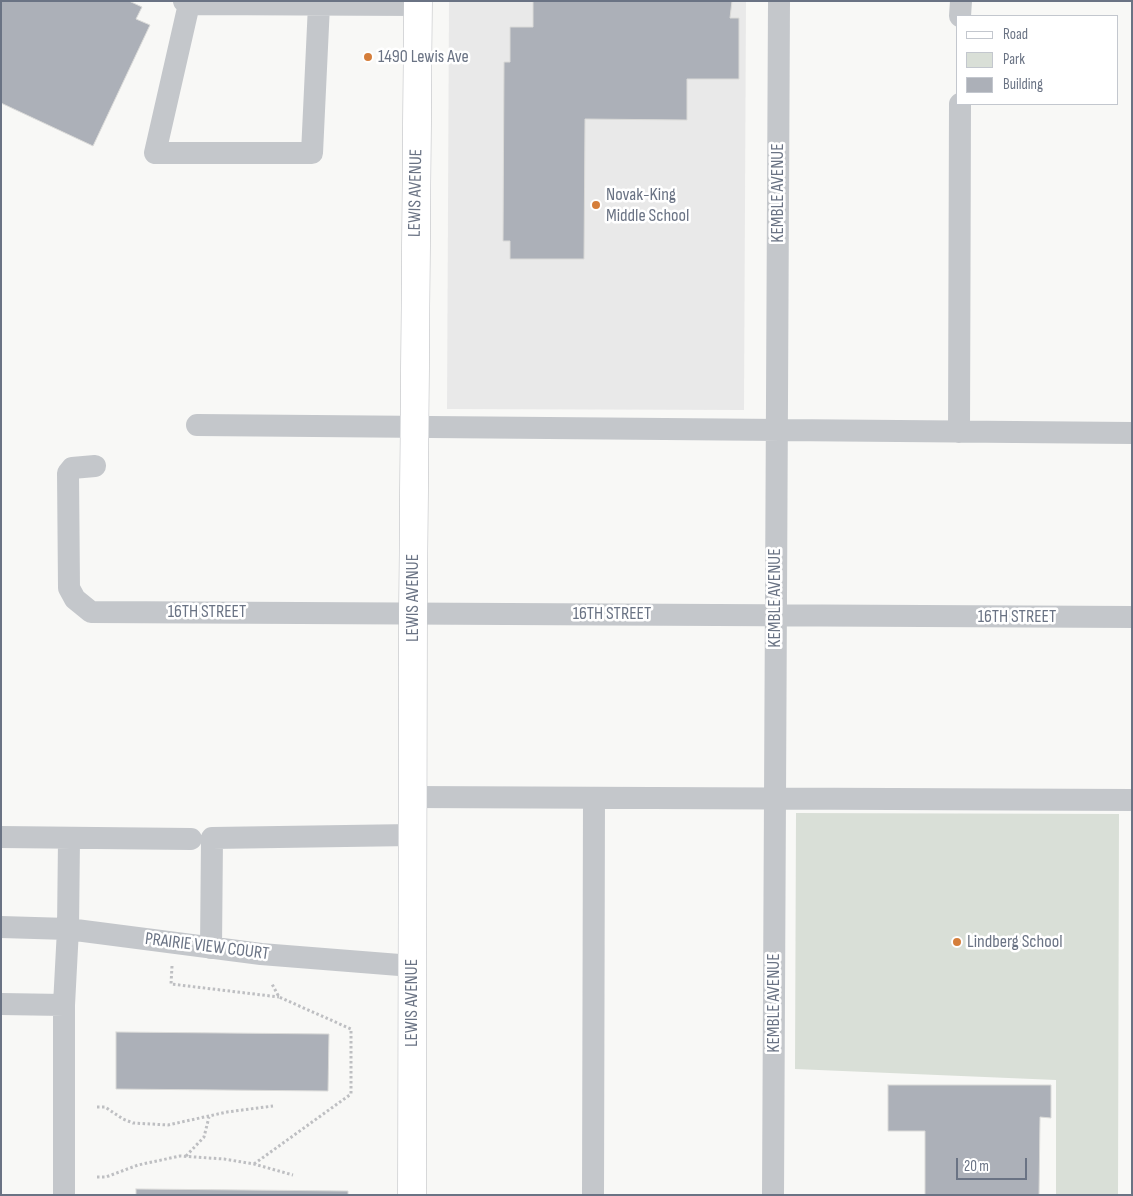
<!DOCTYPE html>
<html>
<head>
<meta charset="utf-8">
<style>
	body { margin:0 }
	#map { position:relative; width:1133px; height:1196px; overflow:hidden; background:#f8f8f6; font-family:"Sofia Sans Condensed",sans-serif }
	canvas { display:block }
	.frame { position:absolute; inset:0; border:2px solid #6a7384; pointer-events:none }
	.legend { position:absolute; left:956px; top:15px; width:162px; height:90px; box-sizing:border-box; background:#fff; border:1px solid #c3c7ce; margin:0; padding:6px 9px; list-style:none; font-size:15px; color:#6a7384 }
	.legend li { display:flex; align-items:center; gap:10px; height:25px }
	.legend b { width:25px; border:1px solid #c3c7ce }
	.scale { position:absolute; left:956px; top:1158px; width:71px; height:22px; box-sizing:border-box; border:2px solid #6a7384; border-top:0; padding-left:6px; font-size:15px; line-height:18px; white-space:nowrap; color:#6a7384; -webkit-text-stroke:4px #fff; paint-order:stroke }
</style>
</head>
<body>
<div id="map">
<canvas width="1133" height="1196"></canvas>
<div class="frame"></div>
<ul class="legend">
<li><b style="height:6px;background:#fff"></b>Road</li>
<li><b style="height:14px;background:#d9dfd7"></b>Park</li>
<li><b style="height:14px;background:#acb0b8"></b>Building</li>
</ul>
<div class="scale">20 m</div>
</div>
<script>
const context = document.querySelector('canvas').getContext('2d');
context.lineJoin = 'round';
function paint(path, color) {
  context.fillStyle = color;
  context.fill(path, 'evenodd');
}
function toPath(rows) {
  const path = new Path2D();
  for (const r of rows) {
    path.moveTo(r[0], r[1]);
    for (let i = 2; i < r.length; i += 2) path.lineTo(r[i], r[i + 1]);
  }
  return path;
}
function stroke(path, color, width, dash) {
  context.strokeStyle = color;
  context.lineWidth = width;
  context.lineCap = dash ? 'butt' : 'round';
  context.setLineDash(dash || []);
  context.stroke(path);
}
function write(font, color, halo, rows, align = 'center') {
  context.font = font + ' "Sofia Sans Condensed",sans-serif';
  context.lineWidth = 5;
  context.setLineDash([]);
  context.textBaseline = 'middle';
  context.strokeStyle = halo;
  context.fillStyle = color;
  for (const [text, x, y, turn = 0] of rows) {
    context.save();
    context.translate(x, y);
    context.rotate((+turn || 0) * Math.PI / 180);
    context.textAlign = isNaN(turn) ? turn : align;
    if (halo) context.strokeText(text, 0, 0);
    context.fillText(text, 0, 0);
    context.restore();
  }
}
paint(toPath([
	[449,1,746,1,744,410,447,409]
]), '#e9e9e9');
paint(toPath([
	[796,813,1119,814,1118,1195,1056,1195,1056,1080,795,1069]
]), '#d9dfd7');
const building = toPath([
	[1,1,129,1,142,7,136,19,150,25,93,146,1,103,1,1],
	[533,1,732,1,730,18,739,18,739,79,687,79,687,120,585,119,584,259,510,259,510,241,503,241,504,62,510,62,510,27,533,27,533,1],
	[116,1032,329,1034,328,1091,116,1089,116,1032],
	[888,1085,1051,1085,1051,1118,1040,1117,1039,1195,925,1195,925,1131,888,1131,888,1085],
	[136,1189,348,1191,348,1195,136,1195,136,1189]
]);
paint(building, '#acb0b8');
stroke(building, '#dadad8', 1);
const major = toPath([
	[412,1195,413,613,418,1]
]);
stroke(major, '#b8babe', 29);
stroke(toPath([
	[172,966,171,984,279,997],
	[97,1107,105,1107,123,1119,133,1123,168,1125,227,1112,273,1106],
	[186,1156,204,1137,209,1117],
	[254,1164,351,1094,351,1029,279,997,272,984],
	[97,1177,106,1177,138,1165,180,1156,224,1159,254,1164,293,1175]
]), '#bebfc2', 3, [2.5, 2.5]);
stroke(toPath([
	[184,1,189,4,418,5],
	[189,4,155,153,312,153,319,5],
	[960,16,961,1],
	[197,425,1132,433],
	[959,432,960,104],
	[95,466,72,468,68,473,69,588,75,599,91,612,1132,617],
	[412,797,1132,800],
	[1,837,191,839],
	[1,927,68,929,261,954,412,966],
	[211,948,212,838,412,835],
	[1,1004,64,1005],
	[64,1195,64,1005,68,929,69,839],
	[593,1195,594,798],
	[773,1195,779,1]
]), '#c4c7cb', 22);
stroke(major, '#fff', 28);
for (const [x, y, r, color] of [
	[368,57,5,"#d57e3a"],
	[596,205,5,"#d57e3a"],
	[957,942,5,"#d57e3a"]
]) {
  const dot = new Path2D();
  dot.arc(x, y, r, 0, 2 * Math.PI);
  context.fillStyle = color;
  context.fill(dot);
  stroke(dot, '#fff', 2);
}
write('18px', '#6a7384', '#fff', [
	["1490 Lewis Ave",378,57],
	["Novak-King",606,195],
	["Middle School",606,216],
	["Lindberg School",967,942]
], 'left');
write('18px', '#6a7384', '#fff', [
	["LEWIS AVENUE",416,193,-89],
	["KEMBLE AVENUE",778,193,-90],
	["LEWIS AVENUE",413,598,-90],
	["KEMBLE AVENUE",775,598,-90],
	["16TH STREET",207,612],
	["16TH STREET",612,614],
	["16TH STREET",1017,617],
	["PRAIRIE VIEW COURT",207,947,7],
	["LEWIS AVENUE",412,1003,-90],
	["KEMBLE AVENUE",774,1003,-90]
]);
</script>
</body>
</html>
